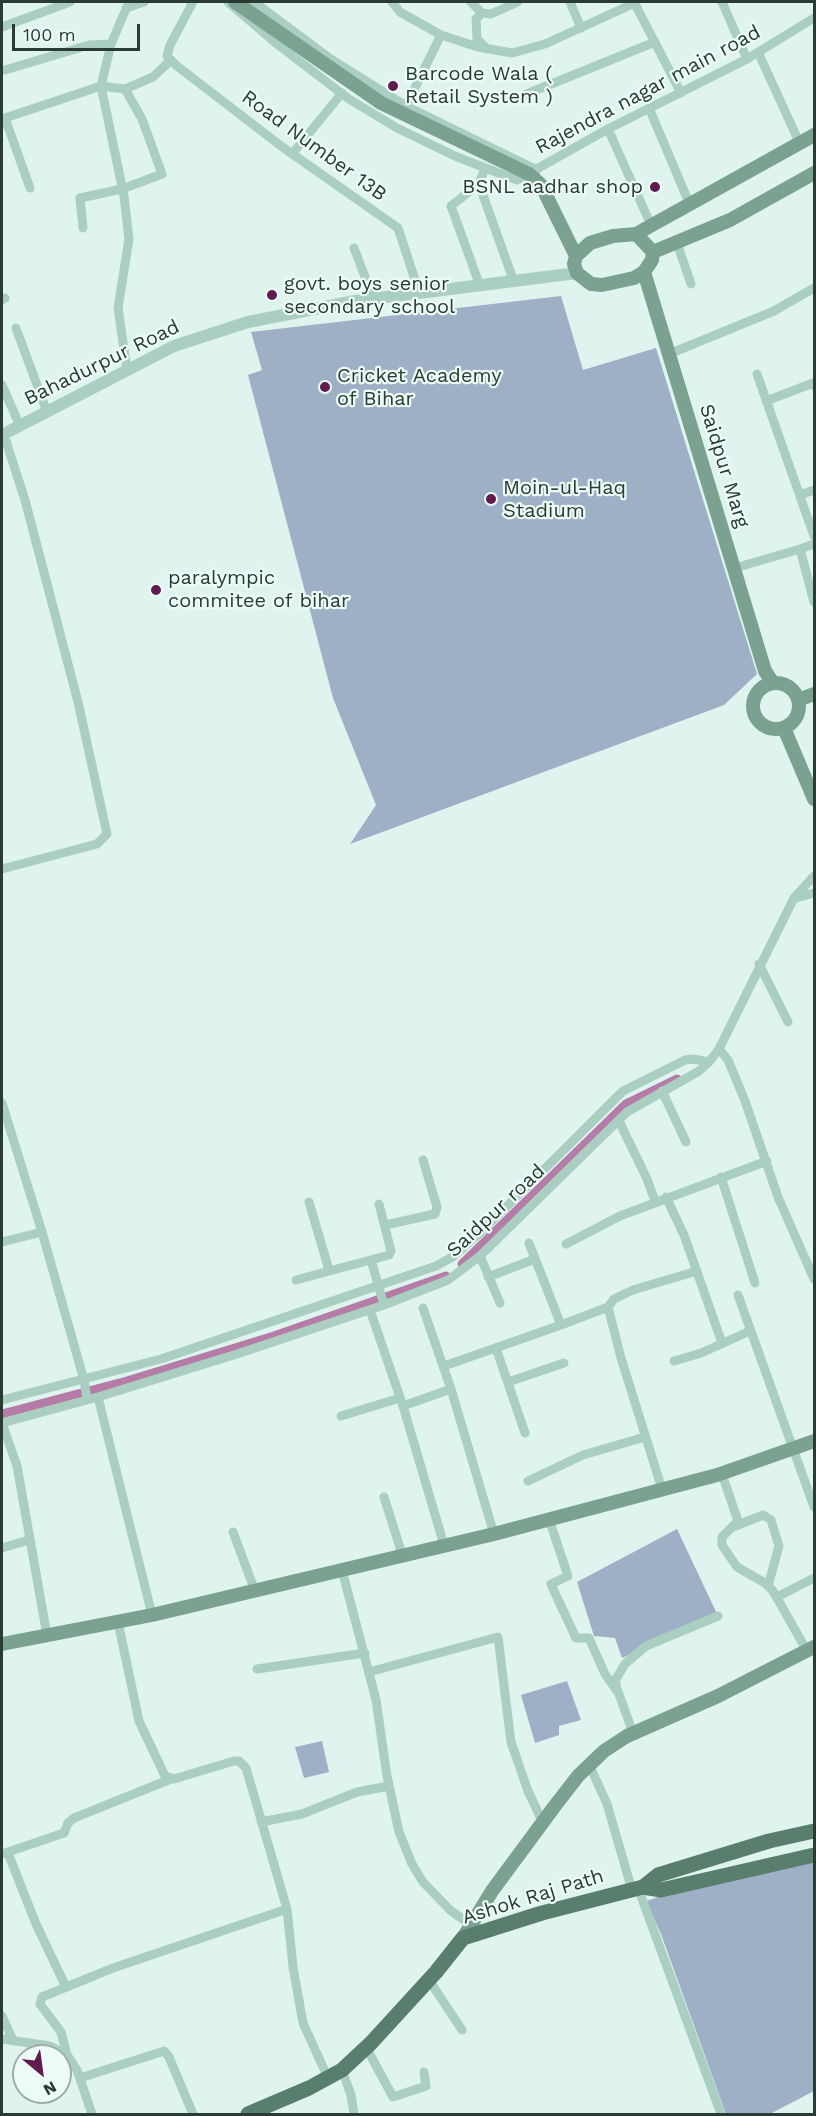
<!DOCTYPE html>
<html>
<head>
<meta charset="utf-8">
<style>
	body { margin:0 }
	#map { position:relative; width:816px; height:2116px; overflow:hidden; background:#dff4ef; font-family:"Work Sans",sans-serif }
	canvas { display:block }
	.frame { position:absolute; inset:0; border:3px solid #2a3b33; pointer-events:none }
	.north { position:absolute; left:12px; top:2044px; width:60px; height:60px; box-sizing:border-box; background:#edfbf7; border:2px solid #9faea9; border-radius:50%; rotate:151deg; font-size:16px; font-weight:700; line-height:24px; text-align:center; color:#2a3b33 }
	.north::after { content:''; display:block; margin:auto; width:21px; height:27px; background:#601c4e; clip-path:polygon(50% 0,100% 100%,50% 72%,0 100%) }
	.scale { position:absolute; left:12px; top:24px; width:128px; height:27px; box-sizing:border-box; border:3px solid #2a3b33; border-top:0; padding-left:8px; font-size:18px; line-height:21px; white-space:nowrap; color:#2a3b33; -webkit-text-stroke:4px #edfbf7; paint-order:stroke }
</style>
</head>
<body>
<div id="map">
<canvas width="816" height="2116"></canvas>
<div class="frame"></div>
<div class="north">N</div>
<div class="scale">100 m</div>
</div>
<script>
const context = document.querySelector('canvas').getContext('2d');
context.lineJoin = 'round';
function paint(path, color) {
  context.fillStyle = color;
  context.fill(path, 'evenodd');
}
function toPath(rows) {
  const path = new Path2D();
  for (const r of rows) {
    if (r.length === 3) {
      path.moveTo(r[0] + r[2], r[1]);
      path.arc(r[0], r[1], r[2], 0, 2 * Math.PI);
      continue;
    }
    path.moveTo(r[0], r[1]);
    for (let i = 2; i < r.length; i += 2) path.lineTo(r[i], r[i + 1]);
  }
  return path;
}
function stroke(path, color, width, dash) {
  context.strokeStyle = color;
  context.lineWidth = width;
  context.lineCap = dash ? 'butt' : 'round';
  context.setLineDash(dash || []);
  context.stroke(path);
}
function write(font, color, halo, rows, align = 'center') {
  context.font = font + ' "Work Sans",sans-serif';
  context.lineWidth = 4.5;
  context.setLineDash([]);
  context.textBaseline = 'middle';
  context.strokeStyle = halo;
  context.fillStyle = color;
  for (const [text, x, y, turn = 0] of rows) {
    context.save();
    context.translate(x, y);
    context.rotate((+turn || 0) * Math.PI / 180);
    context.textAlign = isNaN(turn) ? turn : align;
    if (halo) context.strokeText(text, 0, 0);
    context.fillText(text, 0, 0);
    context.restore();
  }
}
paint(toPath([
	[561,296,583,370,656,348,757,674,724,705,350,844,376,805,333,698,248,375,262,370,251,332],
	[677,1529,718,1616,622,1658,615,1638,594,1636,577,1582],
	[567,1681,581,1720,559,1726,559,1735,535,1743,521,1695],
	[322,1741,329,1772,304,1778,295,1747],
	[814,1855,814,2091,770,2114,726,2114,661,1934,646,1901,704,1882]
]), '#9eb0c5');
stroke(toPath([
	[462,1264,626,1104,677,1079],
	[2,1414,127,1381,274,1336,446,1276]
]), '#b47ca7', 9);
stroke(toPath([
	[193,2,170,45,167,56,177,66,281,146,398,228,419,292],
	[228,2,277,44,349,99,397,128,457,157,517,180,608,129,747,59,814,18],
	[254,2,331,59,406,106,537,170],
	[392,2,400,12,441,35,478,47,512,53,545,44,635,3],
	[471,2,482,13,491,14,518,2],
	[570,2,581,28],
	[634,2,681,93],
	[722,2,747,59],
	[126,8,144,2],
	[482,13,476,19,477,39,487,49],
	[2,27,70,2],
	[758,52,800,144],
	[5,70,89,45,111,44],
	[125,89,153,77,171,60],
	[524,95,655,42],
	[406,106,441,35],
	[649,108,690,205],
	[608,129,651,225],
	[292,154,342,93],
	[479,184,514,282],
	[30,188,5,118,101,86,125,89,142,119,162,174,122,189,80,198,83,228],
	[677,243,691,284],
	[354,248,373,298],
	[480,286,451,206,479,184,485,168],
	[2,300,5,298],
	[16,328,47,412],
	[669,354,774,311,814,288],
	[127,370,118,308,129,239,124,196,101,86,111,44,129,2],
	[757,374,814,536],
	[2,385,20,426],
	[766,401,813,383,814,386],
	[800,495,814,490],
	[814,544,800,549,814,602],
	[735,568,800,549],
	[2,869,97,844,107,834,78,702,25,500,4,435],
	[796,898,814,893],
	[759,964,788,1022],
	[719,1049,728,1060,745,1101,778,1197,814,1279],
	[662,1091,686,1142],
	[2,1103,42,1232,84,1380,87,1399],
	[619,1121,647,1179,655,1201],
	[721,1177,755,1283],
	[666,1197,684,1235,722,1343],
	[309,1202,329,1270],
	[385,1225,435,1214,437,1207,423,1160],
	[2,1242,42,1232],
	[566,1244,620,1216,767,1161],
	[480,1256,500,1303],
	[371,1260,384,1305],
	[488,1277,535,1259],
	[296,1280,389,1255,391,1251,379,1204],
	[738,1295,814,1507],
	[608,1307,614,1299,633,1290,697,1271],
	[423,1308,451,1389,494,1534],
	[370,1310,403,1406,444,1545],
	[561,1325,608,1307,621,1358,662,1489],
	[496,1348,525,1433],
	[674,1361,701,1353,750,1331],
	[444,1366,561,1325,529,1243],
	[508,1382,564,1363],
	[98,1397,152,1615],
	[2,1400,161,1359,436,1266,454,1256,480,1233,623,1091,685,1060,693,1059,709,1062],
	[403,1406,451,1389],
	[341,1416,400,1398],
	[2,1423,98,1397,237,1354,384,1305,448,1280,480,1256,627,1112,699,1071,709,1062,719,1049,794,898,814,876],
	[2,1423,17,1466,47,1635],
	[722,1474,738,1521,722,1537,722,1545,737,1567,765,1583,773,1591,807,1651],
	[528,1481,583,1455,645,1437],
	[384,1497,402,1554],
	[549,1519,568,1576,551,1584,554,1591,576,1638,589,1638,605,1674,617,1691],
	[733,1527,763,1515,771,1520,779,1546,768,1586],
	[233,1532,255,1591],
	[2,1548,29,1540],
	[342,1570,376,1700,387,1776,399,1832,412,1864,423,1882,450,1910,471,1925],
	[777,1597,814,1578],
	[118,1622,139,1721,165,1776,174,1779,234,1761,239,1761,246,1768,287,1909,293,1967,303,2023,328,2078],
	[257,1669,365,1653],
	[369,1672,498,1637,511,1742,528,1791,543,1823],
	[633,1733,616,1686,616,1679,625,1664,646,1646,718,1616],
	[589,1764,607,1804,632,1890],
	[261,1822,302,1814,357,1792,389,1786],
	[8,1853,36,1924,66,1987],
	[2,1854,64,1833,68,1823,74,1818,171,1779],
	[638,1888,721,2114],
	[429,1980,462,2030],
	[2,2016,13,2040],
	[2,2039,50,2046,67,2055,77,2070,92,2114],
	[366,2047,393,2097,426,2086,424,2072],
	[67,2055,61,2032,40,2004,42,1997,113,1968,287,1909],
	[342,2070,351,2095,354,2114],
	[80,2078,164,2051,169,2057,193,2114]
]), '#aacec1', 9);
stroke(toPath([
	[2,435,174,346,248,322,355,301,577,273]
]), '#aacec1', 12);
stroke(toPath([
	[235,2,381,103,529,174,541,185,576,256],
	[636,234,814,135],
	[636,234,653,252,652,260,644,272,634,278,602,285,591,284,577,273,574,264,576,256,590,243,613,236,636,234],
	[653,252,730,220,814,173],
	[644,272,765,671,773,683],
	[776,706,23],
	[798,700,814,694],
	[784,728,814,799],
	[2,1644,152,1615,494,1534,717,1475,814,1441],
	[463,1938,492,1891,554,1807,578,1776,604,1751,627,1736,718,1696,814,1647]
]), '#7ba291', 14);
stroke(toPath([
	[643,1887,661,1890,814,1855],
	[248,2114,309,2088,342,2070,371,2043,436,1972,463,1938,542,1913,643,1887,658,1875,769,1841,814,1831]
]), '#5a7e6d', 15);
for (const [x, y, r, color] of [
	[393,86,6,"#601c4e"],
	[655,187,6,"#601c4e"],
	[272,295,6,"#601c4e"],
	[325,387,6,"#601c4e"],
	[491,499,6,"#601c4e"],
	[156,590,6,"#601c4e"]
]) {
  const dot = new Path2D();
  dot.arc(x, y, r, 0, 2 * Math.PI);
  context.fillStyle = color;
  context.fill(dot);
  stroke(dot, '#edfbf7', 2);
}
write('20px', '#2a3b33', '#edfbf7', [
	["Barcode Wala (",405,74],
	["Retail System )",405,97],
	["BSNL aadhar shop",643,187,"right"],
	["govt. boys senior",284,284],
	["secondary school",284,307],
	["Cricket Academy",337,376],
	["of Bihar",337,399],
	["Moin-ul-Haq",503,488],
	["Stadium",503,511],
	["paralympic",168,578],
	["commitee of bihar",168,601]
], 'left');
write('20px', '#2a3b33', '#edfbf7', [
	["Rajendra nagar main road",648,90,-28],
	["Road Number 13B",314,146,36],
	["Bahadurpur Road",102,363,-26],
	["Saidpur Marg",724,466,73],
	["Saidpur road",496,1211,-43],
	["Ashok Raj Path",533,1897,-17]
]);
</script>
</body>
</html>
